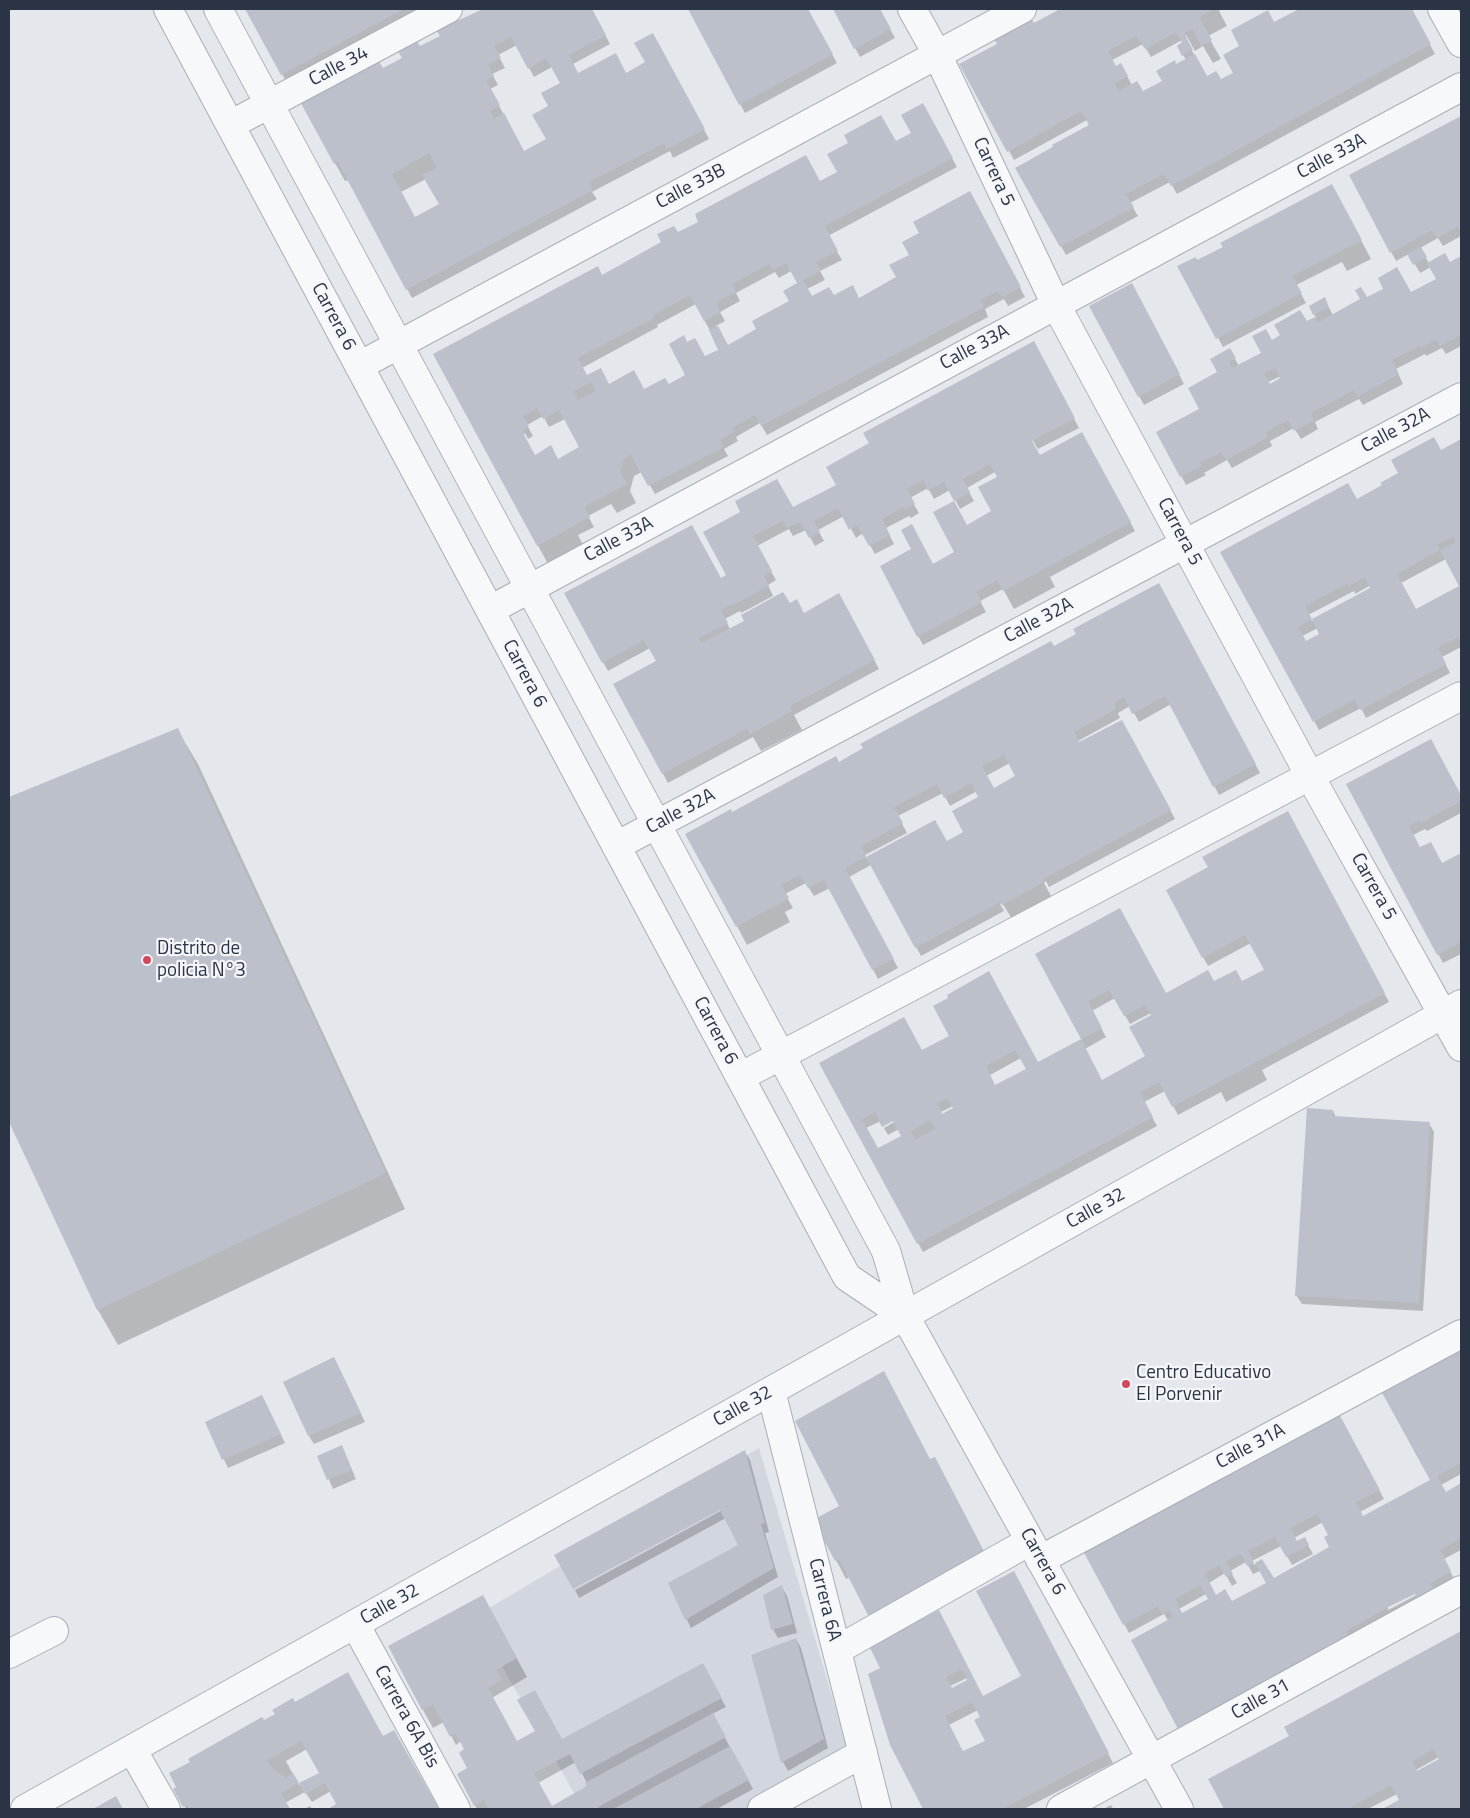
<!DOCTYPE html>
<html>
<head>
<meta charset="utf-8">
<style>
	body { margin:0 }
	#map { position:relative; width:1470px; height:1818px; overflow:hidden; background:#e4e7ec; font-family:"Titillium Web",sans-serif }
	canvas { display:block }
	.frame { position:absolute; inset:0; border:10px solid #2b3445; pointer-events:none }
</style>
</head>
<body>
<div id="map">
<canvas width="1470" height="1818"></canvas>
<div class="frame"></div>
</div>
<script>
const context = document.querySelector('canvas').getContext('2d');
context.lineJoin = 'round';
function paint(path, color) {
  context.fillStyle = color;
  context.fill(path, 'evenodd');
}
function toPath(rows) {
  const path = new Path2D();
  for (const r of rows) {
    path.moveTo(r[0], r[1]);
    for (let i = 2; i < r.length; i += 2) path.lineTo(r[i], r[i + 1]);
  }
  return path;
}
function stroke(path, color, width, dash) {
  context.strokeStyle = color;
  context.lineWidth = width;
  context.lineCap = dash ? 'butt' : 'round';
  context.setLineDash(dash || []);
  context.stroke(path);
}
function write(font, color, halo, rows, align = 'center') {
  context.font = font + ' "Titillium Web",sans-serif';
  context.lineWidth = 4.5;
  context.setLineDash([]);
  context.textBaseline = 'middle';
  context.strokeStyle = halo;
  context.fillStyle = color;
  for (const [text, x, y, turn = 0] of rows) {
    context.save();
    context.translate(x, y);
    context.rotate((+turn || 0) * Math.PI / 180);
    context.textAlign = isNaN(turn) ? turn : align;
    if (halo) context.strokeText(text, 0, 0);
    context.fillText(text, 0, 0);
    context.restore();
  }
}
paint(toPath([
	[759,1448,852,1764,776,1809,583,1809,474,1617]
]), '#d2d6de');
paint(toPath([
	[247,9,424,9,287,83],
	[485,9,591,9,610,44,573,64,578,75,626,74,647,63,658,43,709,139,673,158,670,151,592,192,597,199,412,298,349,180,345,181,335,163,389,80,420,48,441,36,438,30],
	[517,45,534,77,552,67,561,84,549,107,547,140,524,152,490,89,498,85,492,74,505,68,498,55],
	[426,179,440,205,415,219,401,192],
	[689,9,807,9,837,63,745,113],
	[834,9,879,9,895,38,860,57],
	[1063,9,1223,9,1219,11,1227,26,1208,36,1221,59,1213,63,1203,46,1195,51,1186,35,1184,37,1207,77,1221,81,1234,73,1274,24,1302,9,1411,9,1435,54,1177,194,1170,182,1130,203,1138,216,1066,255,1017,168,1090,125,1087,120,1014,160,961,64],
	[1182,40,1184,43,1178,46,1186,60,1176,65,1164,82,1143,93,1132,85,1121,65,1116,67,1112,60,1143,44,1151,57],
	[922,104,957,167,828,236,842,260,820,271,825,280,807,289,811,298,834,297,860,299,897,278,910,256,974,201,1025,297,1008,306,1004,299,985,309,988,317,767,435,760,423,736,437,738,441,724,449,728,456,655,494,642,472,634,476,630,491,636,503,617,513,611,504,588,516,594,527,578,535,583,545,548,564,434,355,602,276,677,234,820,182,913,134],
	[791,271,799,284,791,302,758,330,727,346,716,326,725,321,720,312,740,301,736,293,775,272,779,278],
	[696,304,720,350,705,358,687,344,686,375,668,385,643,391,609,385,587,376,582,368,658,327,657,325],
	[543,416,549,427,565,419,580,447,558,460,535,456,523,435,525,433,528,439,533,436,527,425],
	[1461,117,1461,236,1443,246,1438,238,1420,248,1429,263,1450,263,1461,257,1461,346,1446,354,1442,348,1426,356,1425,354,1396,369,1403,384,1363,405,1359,399,1315,422,1318,429,1301,439,1294,428,1270,441,1272,446,1232,468,1227,460,1204,473,1206,475,1186,485,1158,432,1201,410,1229,349,1239,366,1263,353,1271,342,1316,318,1310,307,1324,299,1333,315,1367,299,1411,294,1437,279,1431,267,1420,273,1409,254,1396,261,1351,175],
	[1281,376,1282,379,1270,385,1268,382],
	[1342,204,1371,259,1347,271,1342,262,1296,285,1306,303,1223,347,1179,266,1197,261,1224,247],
	[1137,294,1184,384,1144,405,1139,396],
	[1038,351,1079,428,1038,449,1032,439,1030,440,1041,460,1082,434,1135,531,1050,577,1055,587,1014,609,1003,589,980,601,986,612,923,645,881,567,933,565,956,553,967,526,993,512,998,478,995,472,967,488,974,501,960,509,950,490,934,499,928,488,910,498,919,513,911,518,909,516,886,528,894,544,875,554,863,533,856,538,844,516,818,530,824,541,815,546,806,530,793,536,789,529,757,546,776,580,768,585,773,596,741,613,740,611,725,619,730,629,789,605,804,614,844,604,879,669,794,715,802,730,761,751,753,737,668,783,615,685,657,662,650,648,608,671,603,662,728,576,705,533,793,509,838,485],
	[1461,440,1461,647,1442,657,1450,673,1366,718,1361,708,1319,730,1222,552,1357,500],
	[1446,559,1461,587,1416,611,1401,583],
	[1371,585,1372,588,1312,621,1308,615,1354,591,1355,594],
	[1318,628,1321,634,1306,643,1302,636],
	[1163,593,1260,773,1219,795,1171,704,1139,722,1130,706,1118,713,1120,718,1078,741,1079,744,1127,730,1175,819,1049,887,1046,881,1044,883,1054,901,1014,922,1002,903,1000,904,1004,911,921,956,871,865,849,877,898,968,878,979,830,888,814,896,806,883,785,894,793,908,785,912,790,922,747,945,737,926,732,813,839,763,1054,648],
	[1010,763,1017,777,994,789,986,776],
	[977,791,980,797,964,833,947,842,935,822,866,858,865,855,907,833,898,816,943,793,950,806],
	[177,729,198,764,405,1209,118,1345,98,1310,9,1119,9,798],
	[1430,741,1461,797,1461,813,1427,831,1425,829,1413,835,1420,849,1442,864,1461,854,1461,954,1443,963,1347,785],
	[1292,822,1389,1002,1262,1070,1267,1080,1226,1102,1221,1092,1178,1115,1165,1091,1144,1102,1157,1126,923,1252,821,1064,922,1052,951,1037,950,998,1038,1064,1082,1040,1037,954,1166,995,1214,983,1242,983,1265,970,1251,943,1208,966,1203,957],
	[1115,998,1130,1024,1151,1013,1152,1016,1147,1057,1102,1081,1085,1049,1106,1037,1092,1011],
	[1021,1058,1027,1069,995,1086,990,1075],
	[953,1106,954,1108,942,1115,941,1112],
	[899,1119,884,1128,888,1135,899,1129,903,1136,878,1149,866,1128,881,1121],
	[1333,1111,1336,1117,1429,1123,1434,1132,1423,1311,1302,1304,1296,1295],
	[1461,1347,1461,1474,1441,1485,1445,1493,1461,1485,1461,1550,1444,1559,1455,1581,1434,1592,1446,1614,1432,1622,1427,1612,1269,1694,1276,1708,1236,1730,1164,1614,1129,1633,1084,1550,1343,1422,1384,1499,1360,1512,1363,1517,1431,1480],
	[1323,1522,1330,1535,1331,1548,1274,1580,1262,1561,1254,1565,1252,1561,1281,1546,1292,1565,1313,1554,1304,1538,1297,1542,1294,1538],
	[1246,1562,1253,1574,1260,1571,1267,1584,1232,1603,1216,1596,1209,1583,1225,1573,1232,1586,1237,1583,1230,1571],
	[1420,1590,1422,1592,1388,1610,1388,1607],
	[1206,1594,1210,1600,1182,1614,1179,1609],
	[334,1358,365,1422,314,1444,309,1436],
	[266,1405,285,1443,228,1468,207,1423],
	[342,1446,356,1479,333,1489,319,1456],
	[745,1452,750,1460,769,1532,765,1533,778,1577,691,1628,669,1584,740,1545,726,1518,579,1598,575,1590,726,1508],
	[930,1461,995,1572,879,1632,850,1577,846,1579,815,1520],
	[1019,1581,1113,1763,1024,1809,925,1809,891,1744,938,1612,983,1697,1023,1677],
	[967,1678,969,1681,952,1690,950,1686],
	[978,1710,982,1717,986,1741,963,1753,949,1725],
	[782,1587,787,1596,797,1633,778,1638,773,1629],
	[1461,1632,1461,1809,1385,1809,1401,1801,1397,1794,1368,1809,1225,1809,1209,1780,1291,1736,1285,1727],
	[1439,1757,1441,1760,1418,1773,1416,1770],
	[796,1639,801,1648,828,1748,788,1771,783,1762,752,1656],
	[510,1646,527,1677,492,1698,516,1743,561,1741,702,1665,726,1707,712,1714,753,1789,717,1809,477,1809,458,1775,468,1768,466,1750,461,1741,456,1745,444,1722,433,1728,405,1678],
	[576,1762,589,1787,551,1807,538,1783],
	[295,1704,383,1738,394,1732,438,1809,330,1809,338,1805,331,1791,312,1802,305,1792,285,1803,289,1809,186,1809,175,1789,273,1740],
	[307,1749,321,1773,299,1785,286,1761],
	[1111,1805,1113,1809,1103,1809],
	[310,1806,312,1809,304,1809]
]), '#0003');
paint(toPath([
	[245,9,403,9,281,75],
	[483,9,592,9,606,35,569,55,578,73,616,53,626,73,645,62,634,43,653,33,705,129,667,149,664,143,589,182,593,190,406,290,338,162,334,164,297,96,377,58,383,68,402,58,398,51,417,41,420,46,440,36,436,30,453,20,455,22],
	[511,37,528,69,546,58,560,83,541,93,548,106,532,115,546,139,524,151,504,113,494,119,490,111,500,105,486,80,494,76,488,65,501,58,494,46],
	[429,153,437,168,422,175,439,204,415,217,392,174],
	[688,9,808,9,833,54,739,105],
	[833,9,880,9,891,29,854,49],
	[1060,9,1214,9,1199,17,1212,40,1201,46,1192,28,1184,33,1193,50,1182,56,1177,46,1182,42,1176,32,1145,49,1136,36,1108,51,1116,66,1121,63,1128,76,1114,83,1119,91,1137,81,1143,91,1162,81,1156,71,1175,60,1176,64,1195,54,1207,76,1216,71,1221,79,1233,73,1223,55,1239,46,1231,30,1268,10,1274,22,1299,9,1412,9,1431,44,1171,186,1164,174,1126,194,1134,207,1060,247,1015,168,1053,147,1052,145,1089,125,1081,111,1007,152,959,64,997,44,992,36,1030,16,1034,23],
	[923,103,953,158,825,226,838,251,816,262,821,270,803,280,812,296,829,287,834,295,853,285,859,298,896,277,889,265,909,255,902,242,919,233,913,222,970,191,1021,287,1002,297,998,291,980,300,984,307,761,426,755,415,732,428,734,432,720,440,724,447,648,486,631,455,624,458,620,472,627,484,584,507,590,517,537,546,433,354,598,266,602,275,661,242,657,234,674,226,678,232,698,222,695,214,806,155,820,181,837,172,827,154,848,143,844,135,881,115,896,141,911,133,901,115],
	[786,263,797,283,783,291,789,301,752,321,756,329,728,345,718,326,709,330,718,350,705,356,695,338,687,342,684,335,669,344,685,375,669,384,665,378,644,389,634,370,609,384,601,368,587,375,578,358,654,318,653,315,690,295,704,321,721,312,716,303,736,292,732,284,769,264,773,270],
	[591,382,596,391,578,400,573,392],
	[537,408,543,419,559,410,579,447,558,459,551,445,535,455,522,431,529,426,523,416],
	[1461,116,1461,232,1458,226,1437,238,1432,230,1390,253,1349,175],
	[1332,184,1362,240,1292,276,1302,293,1216,339,1177,266,1196,257,1197,260,1223,247,1220,243],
	[1421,247,1427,257,1413,265,1407,254],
	[1445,253,1450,262,1461,256,1461,335,1440,346,1436,340,1420,348,1419,346,1392,360,1399,374,1357,397,1354,390,1311,413,1314,420,1294,431,1288,420,1266,432,1268,437,1226,460,1221,452,1200,463,1202,466,1180,477,1156,432,1199,409,1188,388,1217,372,1210,359,1230,348,1236,358,1229,362,1232,368,1261,353,1252,336,1266,329,1272,340,1280,335,1274,325,1300,310,1307,321,1315,317,1317,323,1360,299,1355,290,1361,287,1367,297,1383,289,1378,278,1397,267,1411,292,1436,279,1427,263],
	[1275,368,1280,378,1270,384,1264,373],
	[1132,283,1180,374,1138,397,1089,306],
	[1325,297,1329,307,1313,315,1309,306],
	[1034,341,1075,418,1032,441,1040,455,1082,432,1131,522,1003,591,997,580,976,592,982,602,917,637,880,566,911,549,901,530,912,524,933,564,954,552,933,512,954,501,944,482,928,491,923,480,907,489,915,504,905,510,903,507,882,519,890,535,869,546,857,525,849,530,838,508,814,521,820,532,809,538,800,522,787,528,783,521,753,536,772,571,764,576,769,586,735,604,734,603,721,610,728,623,698,638,701,643,744,621,741,615,783,592,790,603,797,599,804,613,839,593,875,660,790,706,792,711,750,734,747,729,662,774,613,684,656,661,644,640,602,663,564,593,692,525,721,578,726,575,703,532,740,512,735,501,777,479,793,507,836,485,826,467,869,443,863,433],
	[990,464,997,477,978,487,991,511,967,525,954,501,970,492,963,479],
	[1434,437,1441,450,1461,439,1461,641,1458,637,1438,648,1446,664,1360,710,1355,699,1313,722,1220,552,1348,483,1357,499,1382,485,1380,483,1398,473,1391,460],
	[1453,536,1456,542,1440,550,1459,586,1416,609,1397,574,1440,550,1437,545],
	[1365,577,1370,588,1312,619,1319,634,1306,641,1298,627,1312,619,1305,606,1348,583,1349,586],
	[1159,583,1256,764,1213,787,1165,696,1132,714,1124,697,1114,703,1116,709,1074,732,1079,742,1122,720,1171,810,1043,879,1044,882,1002,905,1000,902,915,948,866,857,845,868,894,959,872,970,824,880,808,888,800,875,781,885,789,898,736,927,685,834,731,809,732,812,836,756,839,762,863,748,860,744,1051,641,1054,646,1076,634,1073,629],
	[1004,755,1015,776,994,788,982,766],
	[971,783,978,797,952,811,963,832,947,841,935,820,866,857,861,846,903,823,894,807,937,784,944,798],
	[178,728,386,1173,97,1310,9,1122,9,797],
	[1431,739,1461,795,1461,801,1421,823,1419,821,1409,826,1420,847,1431,842,1442,863,1461,853,1461,942,1437,955,1346,784],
	[1288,811,1385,993,1172,1107,1159,1082,1140,1092,1153,1117,917,1244,819,1063,904,1017,922,1050,949,1036,933,1006,948,998,947,995,989,971,1038,1062,1081,1039,1102,1080,1145,1056,1129,1027,1151,1015,1145,1005,1124,1016,1109,990,1088,1001,1102,1028,1081,1039,1035,954,1120,908,1166,993,1208,970,1214,981,1236,970,1242,981,1264,970,1245,935,1202,958,1166,890,1208,867,1202,857],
	[1015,1050,1026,1069,995,1085,986,1066],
	[947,1098,953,1108,942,1114,937,1103],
	[875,1112,882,1127,893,1121,901,1136,878,1148,862,1119],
	[930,1120,935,1129,915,1140,911,1131],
	[1307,1108,1333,1110,1333,1116,1430,1122,1419,1303,1295,1296],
	[1461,1346,1461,1463,1437,1476,1446,1492,1461,1483,1461,1538,1440,1550,1451,1571,1430,1583,1436,1593,1421,1604,1415,1594,1388,1607,1346,1631,1350,1639,1179,1731,1131,1640,1173,1617,1169,1610,1162,1614,1158,1606,1123,1625,1082,1549,1338,1412,1380,1490,1356,1502,1363,1516,1430,1480,1380,1389],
	[1317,1514,1328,1535,1324,1537,1329,1547,1274,1578,1262,1559,1255,1563,1266,1583,1232,1601,1225,1589,1216,1595,1205,1573,1219,1565,1226,1577,1233,1574,1226,1561,1241,1554,1247,1566,1254,1563,1248,1551,1275,1537,1286,1557,1309,1545,1305,1537,1297,1541,1290,1528],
	[1200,1585,1208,1599,1182,1613,1175,1599],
	[334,1357,361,1413,308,1436,283,1382],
	[884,1371,930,1459,935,1457,985,1553,868,1615,839,1559,835,1561,813,1520,839,1506,795,1421],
	[262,1395,281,1434,222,1460,205,1422],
	[342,1445,352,1470,327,1480,317,1456],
	[745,1450,765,1523,761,1524,774,1568,685,1620,668,1583,738,1545,720,1510,573,1589,554,1555],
	[1014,1571,1109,1753,1002,1809,923,1809,890,1745,868,1674,880,1668,869,1646,939,1610,983,1696,1021,1676,976,1591],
	[962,1669,967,1680,952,1688,946,1677],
	[972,1702,980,1717,974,1720,985,1741,963,1751,945,1716],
	[782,1585,793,1624,771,1630,763,1595],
	[483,1595,517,1658,496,1670,502,1680,488,1688,517,1741,535,1731,517,1700,535,1690,562,1739,703,1663,722,1698,580,1774,570,1754,534,1773,552,1806,587,1786,585,1783,713,1713,726,1737,598,1807,599,1809,489,1809,484,1800,474,1806,457,1774,467,1768,459,1753,464,1749,455,1733,450,1737,433,1704,422,1710,388,1646],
	[1461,1631,1461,1809,1382,1809,1399,1800,1391,1785,1351,1807,1352,1809,1224,1809,1208,1779,1289,1736,1284,1727],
	[1433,1749,1439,1759,1417,1771,1412,1761],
	[796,1638,824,1739,781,1763,751,1655],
	[348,1672,383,1736,394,1730,439,1809,328,1809,336,1804,325,1783,305,1794,299,1783,319,1773,301,1741,267,1760,273,1769,286,1778,293,1773,299,1783,281,1793,290,1809,189,1809,187,1805,183,1807,173,1789,176,1787,169,1773,190,1762,188,1759,262,1717,264,1720,275,1714,272,1710,293,1698,295,1702],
	[730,1746,749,1780,696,1809,613,1809],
	[116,1796,123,1809,93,1809]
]), '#bbc0ca');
const minor = toPath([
	[168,9,847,1277,905,1316],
	[218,9,886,1251,905,1316,1179,1809],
	[912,9,937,54,1056,305,1310,776,1461,1047],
	[1442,9,1461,43],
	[230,125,448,9],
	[359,366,1022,9],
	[490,610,1461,87],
	[616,846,1461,397],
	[740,1077,1461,696],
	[771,1391,877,1809],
	[1040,1560,1461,1334],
	[355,1624,456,1809],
	[837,1650,1030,1541],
	[9,1654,54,1631],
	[132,1749,166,1809],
	[25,1809,1461,1004],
	[762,1809,863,1753],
	[1061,1809,1461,1590]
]);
stroke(minor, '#a9aeb7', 30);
stroke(minor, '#f7f8fa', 28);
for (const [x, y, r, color] of [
	[147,960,5,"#d1495b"],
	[1126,1384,5,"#d1495b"]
]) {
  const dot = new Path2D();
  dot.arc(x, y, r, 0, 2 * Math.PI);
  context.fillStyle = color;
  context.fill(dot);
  stroke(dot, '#f4f6f9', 2);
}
write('19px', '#2b3445', '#f4f6f9', [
	["Calle 34",339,67,-28],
	["Calle 33A",1332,157,-28],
	["Carrera 5",993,172,65],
	["Calle 33B",691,187,-28],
	["Carrera 6",333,317,62],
	["Calle 33A",975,348,-28],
	["Calle 32A",1396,431,-28],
	["Carrera 5",1179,532,62],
	["Calle 33A",619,540,-28],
	["Calle 32A",1039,621,-28],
	["Carrera 6",524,674,62],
	["Calle 32A",681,812,-28],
	["Carrera 5",1373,887,61],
	["Carrera 6",715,1031,62],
	["Calle 32",1096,1209,-29],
	["Calle 32",743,1407,-29],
	["Calle 31A",1251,1447,-28],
	["Carrera 6",1042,1562,61],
	["Carrera 6A",824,1600,76],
	["Calle 32",390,1605,-29],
	["Calle 31",1261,1700,-29],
	["Carrera 6A Bis",406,1717,61]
]);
write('19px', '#2b3445', '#f4f6f9', [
	["Distrito de",157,949],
	["policia N°3",157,971],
	["Centro Educativo",1136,1373],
	["El Porvenir",1136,1395]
], 'left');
</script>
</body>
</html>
